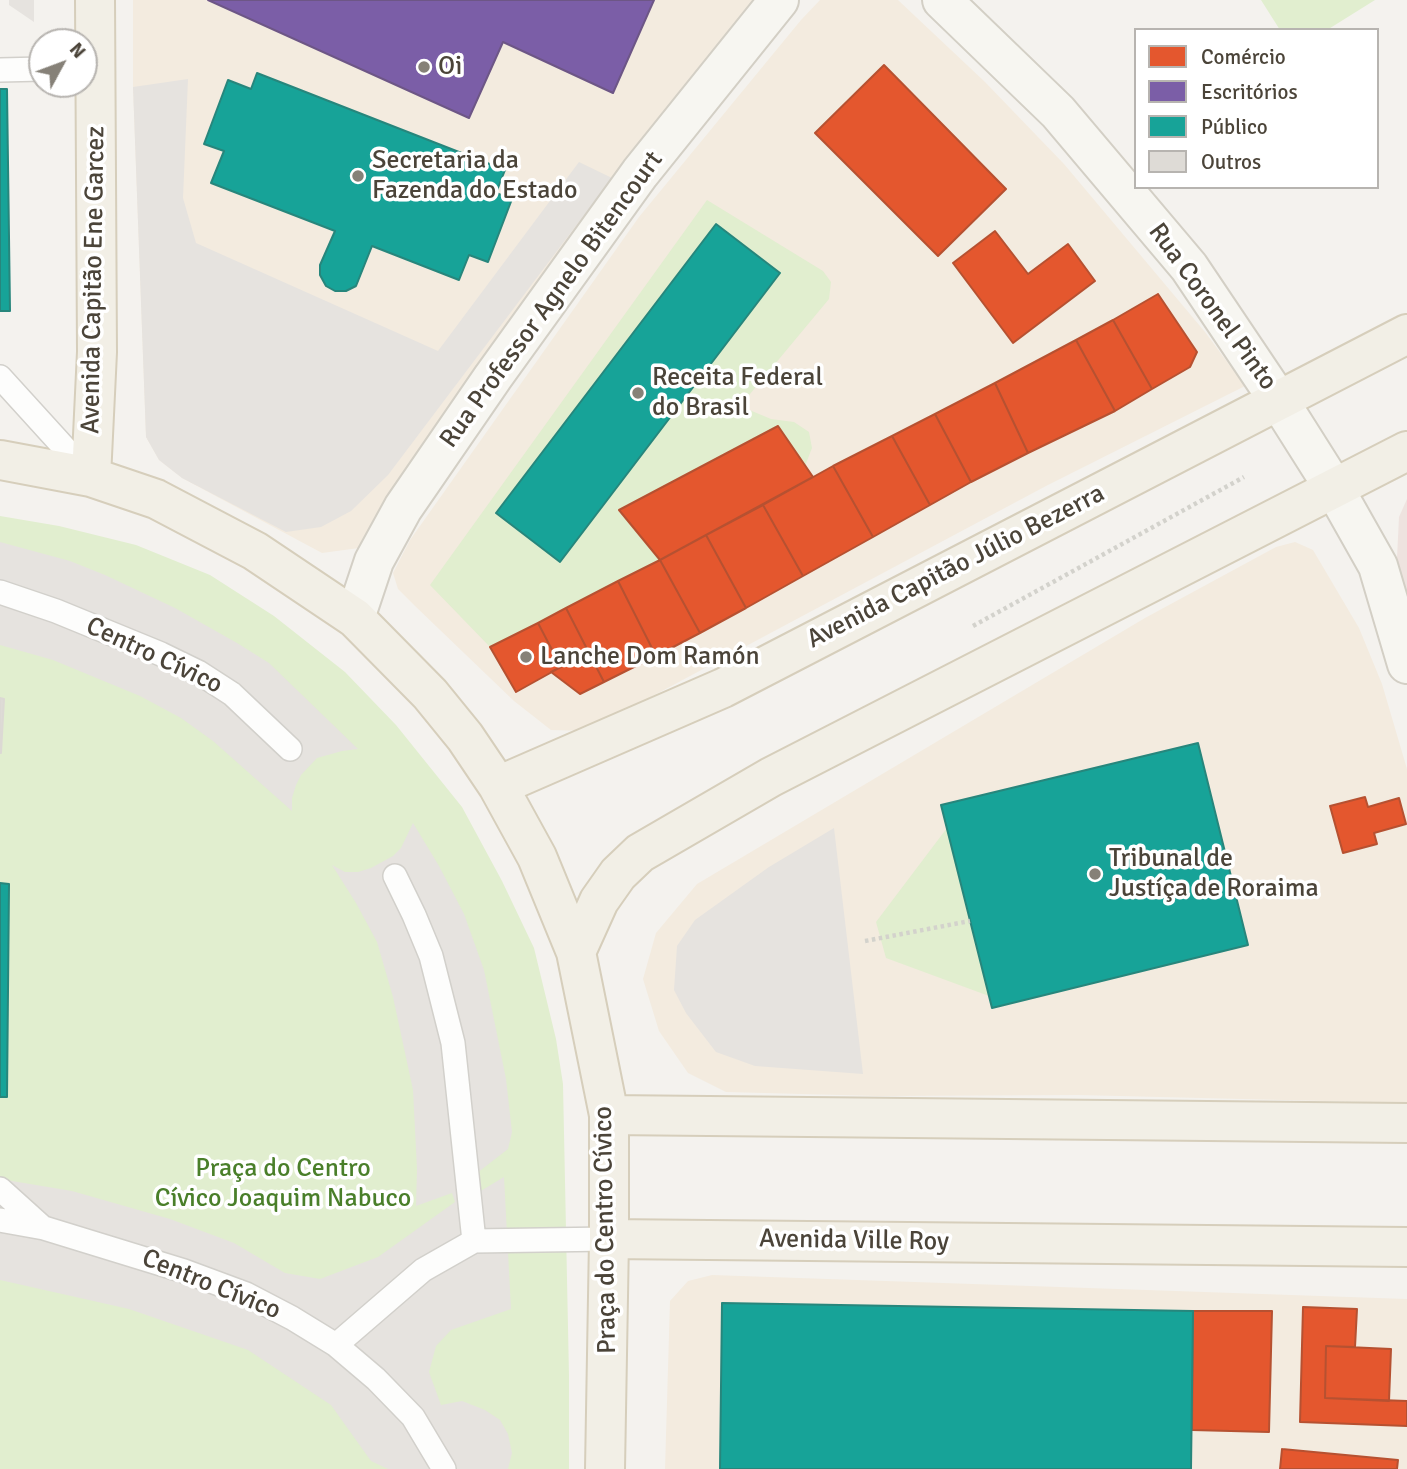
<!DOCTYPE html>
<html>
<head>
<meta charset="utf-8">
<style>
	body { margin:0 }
	#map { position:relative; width:1407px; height:1469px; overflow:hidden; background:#f4f2ee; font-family:Signika,sans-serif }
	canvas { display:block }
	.legend { position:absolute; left:1134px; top:28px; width:245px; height:161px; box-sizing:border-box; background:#fff; border:2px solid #b7b4b0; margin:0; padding:9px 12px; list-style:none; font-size:21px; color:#4b4439 }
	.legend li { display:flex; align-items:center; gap:14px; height:35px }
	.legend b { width:35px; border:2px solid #b7b4b0 }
	.north { position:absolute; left:28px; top:28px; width:70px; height:70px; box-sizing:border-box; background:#fff; border:2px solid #b7b4b0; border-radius:50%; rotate:49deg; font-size:19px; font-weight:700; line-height:28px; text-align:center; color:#4b4439 }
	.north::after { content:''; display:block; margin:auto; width:24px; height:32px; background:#868178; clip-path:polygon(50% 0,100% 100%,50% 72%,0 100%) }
</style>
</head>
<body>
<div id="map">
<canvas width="1407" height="1469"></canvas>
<ul class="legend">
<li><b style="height:19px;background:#e4572e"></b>Comércio</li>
<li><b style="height:19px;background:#7b5ea7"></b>Escritórios</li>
<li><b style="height:19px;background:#17a398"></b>Público</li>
<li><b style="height:19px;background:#dedbd6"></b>Outros</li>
</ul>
<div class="north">N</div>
</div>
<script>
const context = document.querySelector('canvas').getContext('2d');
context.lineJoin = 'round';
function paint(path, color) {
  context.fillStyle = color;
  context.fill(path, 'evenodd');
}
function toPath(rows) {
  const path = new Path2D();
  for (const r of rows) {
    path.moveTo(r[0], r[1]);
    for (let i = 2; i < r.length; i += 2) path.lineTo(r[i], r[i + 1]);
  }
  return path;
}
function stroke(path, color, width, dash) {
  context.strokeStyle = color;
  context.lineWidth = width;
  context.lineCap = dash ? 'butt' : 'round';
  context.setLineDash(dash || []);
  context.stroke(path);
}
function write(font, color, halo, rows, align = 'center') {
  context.font = font + ' Signika,sans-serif';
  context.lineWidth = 7;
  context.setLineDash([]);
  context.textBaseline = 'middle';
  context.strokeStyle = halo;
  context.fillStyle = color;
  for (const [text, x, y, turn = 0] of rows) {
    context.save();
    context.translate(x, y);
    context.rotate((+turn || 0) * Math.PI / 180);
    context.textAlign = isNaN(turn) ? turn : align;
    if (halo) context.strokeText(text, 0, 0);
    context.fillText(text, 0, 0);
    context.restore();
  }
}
paint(toPath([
	[133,0,754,0,359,548,322,553,182,478,159,460,146,437,133,87],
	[820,0,898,0,985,82,1064,164,1205,332,1245,386,1046,486,587,731,551,730,514,701,414,605,398,589,393,573,410,540,639,217,801,20],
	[1295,542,1313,550,1359,628,1382,684,1407,769,1407,1103,1078,1095,878,1096,726,1092,688,1073,659,1031,643,979,656,933,697,884,1145,618,1276,547],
	[712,1275,1407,1299,1407,1469,665,1469,670,1301,688,1281]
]), '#f3ebdf');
paint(toPath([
	[1407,499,1407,595,1397,558,1399,517]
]), '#eee3df');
paint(toPath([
	[1261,0,1375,0,1327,30,1280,30],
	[707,200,823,271,831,282,829,299,740,406,771,419,794,422,809,432,812,448,805,466,620,510,660,560,490,647,430,585],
	[0,516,59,526,136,545,210,575,274,616,345,672,396,725,462,807,502,881,534,948,556,1039,563,1084,569,1376,569,1469,0,1469],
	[947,828,989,996,886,958,876,922]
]), '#e1eecf');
paint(toPath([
	[9,0,34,0,34,22,9,5],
	[188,79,183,198,196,243,438,351,579,162,612,178,388,475,351,511,321,527,286,532,182,478,159,460,146,437,133,87],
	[0,542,70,561,105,575,175,608,237,643,269,663,358,749,342,751,317,758,301,775,296,785,292,798,292,811,213,741,181,718,140,696,53,660,0,645],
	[413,823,439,866,464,914,484,970,506,1079,512,1132,508,1149,468,1180,474,1195,504,1177,511,1309,451,1330,436,1346,429,1372,441,1405,462,1401,485,1410,500,1420,508,1434,512,1453,508,1469,388,1469,371,1461,331,1405,248,1350,129,1309,0,1280,0,1179,72,1191,170,1219,234,1243,285,1273,320,1279,378,1257,455,1202,452,1193,416,1206,417,1169,413,1090,393,997,377,942,356,903,332,865,345,872,358,872,371,868,393,856,401,848],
	[834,828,863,1074,755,1066,716,1052,686,1013,674,990,677,946,695,920,769,867]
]), '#e6e3df');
const shops = toPath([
	[884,65,1006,189,938,256,815,133,884,65],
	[995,231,1028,274,1068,244,1095,281,1013,343,953,263,995,231],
	[1158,294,1197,352,1190,367,1152,389,1113,320,1158,294],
	[1113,320,1152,389,1115,411,1076,340,1113,320],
	[1076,340,1115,411,1028,453,995,383,1076,340],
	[995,383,1028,453,971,482,935,414,995,383],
	[935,414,971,482,930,505,892,436,935,414],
	[778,426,813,477,660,560,619,510,778,426],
	[892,436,930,505,873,537,833,466,892,436],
	[833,466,873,537,803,576,763,505,833,466],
	[763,505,803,576,746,608,706,535,763,505],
	[706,535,746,608,700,633,660,560,706,535],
	[660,560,700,633,656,656,618,581,660,560],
	[618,581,656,656,604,682,566,608,618,581],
	[566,608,604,682,580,694,551,672,561,667,538,623,566,608],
	[538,623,561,667,516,692,490,647,538,623],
	[1365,797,1368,807,1399,798,1406,824,1374,833,1377,844,1343,853,1330,806,1365,797],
	[1303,1307,1357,1309,1355,1347,1326,1346,1325,1398,1407,1401,1407,1426,1300,1422,1303,1307],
	[1193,1311,1272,1311,1269,1432,1192,1430,1193,1311],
	[1326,1346,1391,1349,1389,1401,1325,1398,1326,1346],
	[1282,1449,1398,1460,1397,1469,1280,1469,1282,1449]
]);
paint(shops, '#e4572e');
stroke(shops, '#b65131', 2);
const offices = toPath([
	[208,0,654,0,613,93,503,42,469,118,208,0]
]);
paint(offices, '#7b5ea7');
stroke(offices, '#6d5686', 2);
const public = toPath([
	[257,73,505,170,496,193,512,199,488,262,469,255,459,280,372,246,356,286,346,291,335,291,326,286,320,275,320,265,335,231,211,183,224,151,204,144,228,80,251,89,257,73],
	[0,89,7,89,10,311,0,311,0,89],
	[716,224,780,273,560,562,496,513,716,224],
	[1198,743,1248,945,992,1008,941,805,1198,743],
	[0,883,9,884,7,1097,0,1097,0,883],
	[722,1303,1193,1311,1191,1469,720,1469,722,1303]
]);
paint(public, '#17a398');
stroke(public, '#27867c', 2);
const building = toPath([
	[0,698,4,699,1,753,0,753,0,698]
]);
paint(building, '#dedbd6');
stroke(building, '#dcd9d4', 2);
const lane = toPath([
	[0,70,42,69],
	[0,377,91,477],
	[0,592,56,611,161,654,198,672,232,694,290,749],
	[395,876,414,915,431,956,453,1043,474,1241],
	[0,1189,41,1226],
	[0,1220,44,1228,184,1271,246,1294,292,1318,336,1345,376,1379,413,1417,444,1469],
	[336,1345,423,1270,474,1241,609,1239]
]);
const secondary = toPath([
	[942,0,1058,112,1189,267,1279,401,1334,488,1378,566,1407,664],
	[355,618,374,561,403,508,493,377,640,173,779,0]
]);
const primary = toPath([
	[0,460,91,477,156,499,255,551,355,618,430,694,465,737,498,786,537,857,576,952,609,1115,609,1239,605,1469],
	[91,477,97,352,95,0],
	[498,786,723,688,1407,334],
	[576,952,599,901,618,874,640,853,771,777,1407,451],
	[609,1115,1407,1123],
	[609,1239,1407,1247]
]);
stroke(lane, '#d2d0cb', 26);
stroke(secondary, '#d3cfc5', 42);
stroke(primary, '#d6cebb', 42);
stroke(toPath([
	[973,626,1244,477],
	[865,941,970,921]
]), '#d3d2cc', 4.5, [3.5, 3.5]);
stroke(lane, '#fdfdfc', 23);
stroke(secondary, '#f7f6f1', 38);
stroke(primary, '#f2efe6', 38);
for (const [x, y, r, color] of [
	[424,67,7,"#868178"],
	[358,176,7,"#868178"],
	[638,393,7,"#868178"],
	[526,657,7,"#868178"],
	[1095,874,7,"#868178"]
]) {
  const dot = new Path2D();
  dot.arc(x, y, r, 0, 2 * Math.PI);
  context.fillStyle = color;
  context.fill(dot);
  stroke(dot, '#fff', 2.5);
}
write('26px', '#4b4439', '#fff', [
	["Oi",438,67],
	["Secretaria da",372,161],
	["Fazenda do Estado",372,191],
	["Receita Federal",652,378],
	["do Brasil",652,408],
	["Lanche Dom Ramón",540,657],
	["Tribunal de",1109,859],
	["Justíça de Roraima",1109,889]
], 'left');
write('26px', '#4b4439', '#fff', [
	["Avenida Capitão Ene Garcez",94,280,-89],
	["Rua Professor Agnelo Bitencourt",552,300,-54],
	["Rua Coronel Pinto",1212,307,54],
	["Avenida Capitão Júlio Bezerra",956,567,-27],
	["Centro Cívico",154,656,25],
	["Praça do Centro Cívico",606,1230,-91],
	["Avenida Ville Roy",854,1241,1],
	["Centro Cívico",211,1285,22]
]);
write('26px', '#4a7f2a', '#fff', [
	["Praça do Centro",283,1169],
	["Cívico Joaquim Nabuco",283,1199]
]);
</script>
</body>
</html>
